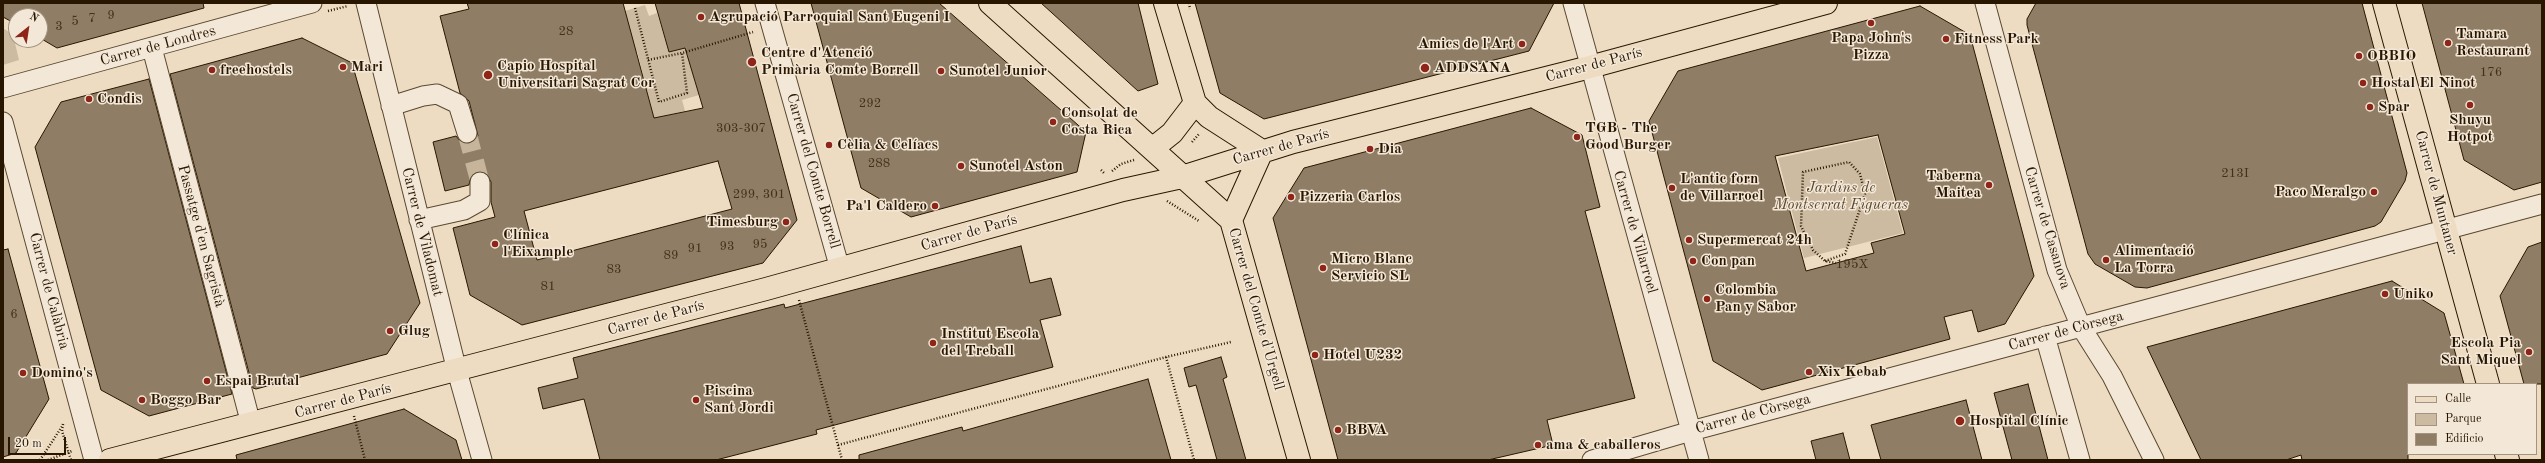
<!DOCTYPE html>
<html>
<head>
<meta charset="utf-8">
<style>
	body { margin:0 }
	#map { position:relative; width:2545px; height:463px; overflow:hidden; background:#eddcc2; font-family:"Old Standard TT",serif }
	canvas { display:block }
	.frame { position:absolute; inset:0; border:4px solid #291600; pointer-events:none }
	.legend { position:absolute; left:2407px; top:383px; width:130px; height:72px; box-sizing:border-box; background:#f3e8d7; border:1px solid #a29481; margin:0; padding:5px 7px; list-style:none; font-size:12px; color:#291600 }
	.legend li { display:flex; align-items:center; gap:8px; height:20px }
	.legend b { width:20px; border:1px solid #a29481 }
	.north { position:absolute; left:8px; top:8px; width:40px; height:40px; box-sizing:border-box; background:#f3e8d7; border:1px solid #a29481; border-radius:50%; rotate:30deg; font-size:11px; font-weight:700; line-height:16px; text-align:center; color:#291600 }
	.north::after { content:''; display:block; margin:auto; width:14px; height:18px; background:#8f2418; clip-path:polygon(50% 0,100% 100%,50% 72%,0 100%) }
	.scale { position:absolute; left:8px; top:437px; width:58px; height:18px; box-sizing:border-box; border:2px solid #291600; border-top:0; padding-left:5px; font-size:12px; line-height:14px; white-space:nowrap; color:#291600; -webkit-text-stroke:3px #f3e8d7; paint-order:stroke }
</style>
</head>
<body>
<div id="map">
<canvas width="2545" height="463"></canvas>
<div class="frame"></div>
<ul class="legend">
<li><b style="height:5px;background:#eddcc2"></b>Calle</li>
<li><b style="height:11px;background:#ccbaa1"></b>Parque</li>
<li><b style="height:11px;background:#8f7d65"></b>Edificio</li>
</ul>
<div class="north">N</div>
<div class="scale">20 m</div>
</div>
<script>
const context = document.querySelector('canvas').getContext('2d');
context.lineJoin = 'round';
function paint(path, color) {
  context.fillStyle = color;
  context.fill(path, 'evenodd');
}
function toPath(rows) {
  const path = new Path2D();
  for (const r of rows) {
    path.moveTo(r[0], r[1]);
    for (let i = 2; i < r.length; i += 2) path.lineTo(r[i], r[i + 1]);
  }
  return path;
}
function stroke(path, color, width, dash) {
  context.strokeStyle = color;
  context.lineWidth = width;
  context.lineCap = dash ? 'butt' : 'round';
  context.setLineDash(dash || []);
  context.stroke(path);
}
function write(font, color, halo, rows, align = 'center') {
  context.font = font + ' "Old Standard TT",serif';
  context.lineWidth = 3;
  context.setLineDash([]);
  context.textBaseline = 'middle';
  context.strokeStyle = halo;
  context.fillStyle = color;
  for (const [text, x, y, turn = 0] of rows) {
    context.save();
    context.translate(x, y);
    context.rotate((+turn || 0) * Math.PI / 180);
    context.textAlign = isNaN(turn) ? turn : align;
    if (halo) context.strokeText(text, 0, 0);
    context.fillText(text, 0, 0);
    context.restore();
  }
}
paint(toPath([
	[645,5,649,16,657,13,669,52,685,48,699,95,682,100,685,111,668,115,668,118,655,122,637,51,615,56,625,11],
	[3,28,13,35,19,60,3,65],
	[1877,137,1903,233,1804,258,1778,158]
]), '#ccbaa1');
const building = toPath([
	[3,3,203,3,204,8,57,48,40,38,40,16,16,16,16,24,3,17,3,3],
	[467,3,623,3,654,118,703,108,685,48,669,52,655,3,739,3,797,220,763,263,522,325,470,295,453,228,495,217,491,202,491,182,486,173,480,171,471,176,469,185,445,191,433,142,456,136,460,141,470,144,478,136,469,101,460,93,440,16,469,9,467,3],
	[718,161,732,209,537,260,524,211,718,161],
	[811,3,939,3,1086,132,1077,172,911,217,861,188,811,3],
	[1041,3,1138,3,1158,84,1138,91,1041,3],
	[1195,3,1554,3,1529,51,1264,119,1220,93,1195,3],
	[2036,3,2362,3,2407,173,2405,181,2381,222,2375,226,2147,288,2135,287,2095,264,2088,254,2027,25,2027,19,2036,3],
	[2422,3,2542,3,2542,182,2514,190,2464,160,2422,3],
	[1920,6,1970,35,2034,276,2005,324,1978,332,1972,310,1944,317,1950,339,1762,390,1713,361,1649,121,1678,71,1920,6],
	[1878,135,1905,234,1871,243,1874,253,1806,271,1775,156,1878,135],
	[302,38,352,63,420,303,387,354,256,389,253,388,170,74,302,38],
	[149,79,232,394,149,416,101,390,35,147,61,102,149,79],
	[1531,108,1582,135,1600,207,1585,211,1635,398,1547,420,1553,445,1488,460,1338,460,1273,218,1304,168,1531,108],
	[2542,242,2542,384,2524,384,2500,296,2528,247,2542,242],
	[1021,246,1030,283,1051,278,1061,315,1040,320,1053,367,816,430,817,434,716,460,600,460,584,399,543,409,538,388,578,378,573,358,784,304,785,308,1021,246],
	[8,249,49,399,16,453,3,457,3,250,8,249],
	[2392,281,2444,313,2464,384,2408,384,2408,460,2302,460,2301,455,2286,460,2201,460,2147,347,2392,281],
	[1221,357,1227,377,1223,379,1246,460,1217,460,1196,385,1189,387,1184,368,1221,357],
	[1148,379,1171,460,859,460,859,455,962,427,963,431,1148,379],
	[2028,384,2048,460,2012,460,1994,393,2028,384],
	[1966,400,1982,460,1881,460,1871,425,1966,400],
	[404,409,456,440,462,460,237,460,236,455,404,409],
	[1843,433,1850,460,1816,460,1811,441,1843,433]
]);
paint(building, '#8f7d65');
stroke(building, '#291600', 1);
stroke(toPath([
	[467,133,480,182]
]), '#c6b49b', 19, [19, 10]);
const minor = toPath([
	[366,3,457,371,482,460],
	[765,3,840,269],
	[1573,3,1699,460],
	[1985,3,2057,270,2081,327,2112,376,2154,460],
	[152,48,251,424],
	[3,88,312,3],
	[391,106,423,96,437,94,458,104,467,133],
	[3,122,94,460],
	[419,220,464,210,480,201,480,182],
	[2045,336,2080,460],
	[1592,460,1691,431,2542,204]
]);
const major = toPath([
	[990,3,1231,220,1299,460],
	[1165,3,1195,103,1209,117,1262,151],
	[2384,3,2488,384],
	[1152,149,1172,133,1195,103],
	[1231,220,1262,151],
	[2506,454,2508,460],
	[110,460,766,289,1123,190,1182,177,1293,142,1590,67,1826,3]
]);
stroke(minor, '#5a4830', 21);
stroke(major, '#291600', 24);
stroke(toPath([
	[1189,3,1190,9],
	[635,8,659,102,687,93,682,53,753,32],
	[328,11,348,6],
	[648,60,682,53],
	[1192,142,1199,134],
	[1101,170,1105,174],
	[1112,171,1121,164,1134,160],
	[1167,201,1199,221],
	[1825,261,1845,254,1865,194,1860,174,1849,162,1803,172,1801,226,1813,250,1825,261,1836,263],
	[799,300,842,460],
	[1166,357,1194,460],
	[354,416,365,460],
	[63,424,62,431,71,460],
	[838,445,1166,357,1231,342],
	[40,460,63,425],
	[48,460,72,451]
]), '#291600', 2.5, [1, 2]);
stroke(minor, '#f3e8d7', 19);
stroke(major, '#eddcc2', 22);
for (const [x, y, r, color] of [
	[701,17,4,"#8f2418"],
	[1871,23,4,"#8f2418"],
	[1946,39,4,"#8f2418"],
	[2448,43,4,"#8f2418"],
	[1522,44,4,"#8f2418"],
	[2359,56,4,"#8f2418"],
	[752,62,5,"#8f2418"],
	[343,67,4,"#8f2418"],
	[1425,68,5,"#8f2418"],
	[212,70,4,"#8f2418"],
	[941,71,4,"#8f2418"],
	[488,75,5,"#8f2418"],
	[2363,83,4,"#8f2418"],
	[89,99,4,"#8f2418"],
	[2470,105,4,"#8f2418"],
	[2370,107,4,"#8f2418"],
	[1053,122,4,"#8f2418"],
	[1577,137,4,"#8f2418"],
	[829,145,4,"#8f2418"],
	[1370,149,4,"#8f2418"],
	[961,166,4,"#8f2418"],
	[1989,185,4,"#8f2418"],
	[1672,188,4,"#8f2418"],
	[2374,192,4,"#8f2418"],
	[1291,197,4,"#8f2418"],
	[935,206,4,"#8f2418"],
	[786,222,4,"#8f2418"],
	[1689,240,4,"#8f2418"],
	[495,244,4,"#8f2418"],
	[2106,260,4,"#8f2418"],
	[1693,261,4,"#8f2418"],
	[1323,268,4,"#8f2418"],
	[2385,294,4,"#8f2418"],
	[1707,299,4,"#8f2418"],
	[390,331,4,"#8f2418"],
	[933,343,4,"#8f2418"],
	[2529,352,4,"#8f2418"],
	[1315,355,4,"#8f2418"],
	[1809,372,4,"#8f2418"],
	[23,373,4,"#8f2418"],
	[207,381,4,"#8f2418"],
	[142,400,4,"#8f2418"],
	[696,400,4,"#8f2418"],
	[1960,421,5,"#8f2418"],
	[1338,430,4,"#8f2418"],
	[1538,445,4,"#8f2418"]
]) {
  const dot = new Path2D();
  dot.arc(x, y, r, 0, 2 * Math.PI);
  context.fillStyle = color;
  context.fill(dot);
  stroke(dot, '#f3e8d7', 1.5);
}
write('13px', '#423019', null, [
	["9",111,16],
	["7",92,19],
	["5",75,22],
	["3",59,27],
	["28",566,32],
	["176",2491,73],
	["292",870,104],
	["303-307",741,129],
	["288",879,164],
	["213I",2235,174],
	["299, 301",759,195],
	["95",760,245],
	["93",727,247],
	["91",695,249],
	["89",671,256],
	["195X",1852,265],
	["83",614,270],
	["81",548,287],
	["6",14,315]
]);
write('bold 15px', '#291600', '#f3e8d7', [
	["Agrupació Parroquial Sant Eugeni I",709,17],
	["Tamara",2456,34],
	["Restaurant",2456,51],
	["Papa John's",1871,38,"center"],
	["Pizza",1871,55,"center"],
	["Fitness Park",1954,39],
	["Amics de l'Art",1514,44,"right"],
	["Centre d'Atenció",761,53],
	["Primària Comte Borrell",761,70],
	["OBBIO",2367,56],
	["Capio Hospital",497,66],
	["Universitari Sagrat Cor",497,83],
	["Mari",351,67],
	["ADDSANA",1434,68],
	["freehostels",220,70],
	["Sunotel Junior",949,71],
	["Hostal El Ninot",2371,83],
	["Condis",97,99],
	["Spar",2378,107],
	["Consolat de",1061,113],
	["Costa Rica",1061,130],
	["Shuyu",2470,120,"center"],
	["Hotpot",2470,137,"center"],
	["TGB - The",1585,128],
	["Good Burger",1585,145],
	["Cèlia & Celíacs",837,145],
	["Dia",1378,149],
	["Sunotel Aston",969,166],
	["Taberna",1981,176,"right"],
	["Maitea",1981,193,"right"],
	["L'antic forn",1680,179],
	["de Villarroel",1680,196],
	["Paco Meralgo",2366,192,"right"],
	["Pizzeria Carlos",1299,197],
	["Pa'l Caldero",927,206,"right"],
	["Timesburg",778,222,"right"],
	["Clínica",503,235],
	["l'Eixample",503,252],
	["Supermercat 24h",1697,240],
	["Alimentació",2114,251],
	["La Torra",2114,268],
	["Micro Blanc",1331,259],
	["Servicio SL",1331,276],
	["Con pan",1701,261],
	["Colombia",1715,290],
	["Pan y Sabor",1715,307],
	["Uniko",2393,294],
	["Glug",398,331],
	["Institut Escola",941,334],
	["del Treball",941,351],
	["Escola Pia",2521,343,"right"],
	["Sant Miquel",2521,360,"right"],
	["Hotel U232",1323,355],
	["Xix Kebab",1817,372],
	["Domino's",31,373],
	["Espai Brutal",215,381],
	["Piscina",704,391],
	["Sant Jordi",704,408],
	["Boggo Bar",150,400],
	["Hospital Clínic",1969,421],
	["BBVA",1346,430],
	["ama & caballeros",1546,445]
], 'left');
write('15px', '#291600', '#f3e8d7', [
	["Carrer de Londres",158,46,-15],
	["Carrer de París",1594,65,-15],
	["Carrer de París",1281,147,-16],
	["Carrer del Comte Borrell",813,171,74],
	["Carrer de Muntaner",2436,193,75],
	["Carrer de Casanova",2047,228,73],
	["Carrer de Viladomat",422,232,76],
	["Carrer de Villarroel",1635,232,74],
	["Carrer de París",969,233,-16],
	["Passatge d'en Sagristà",201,236,75],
	["Carrer de Calàbria",49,291,75],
	["Carrer del Comte d'Urgell",1256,309,74],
	["Carrer de París",656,318,-15],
	["Carrer de Còrsega",2066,331,-15],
	["Carrer de París",343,401,-15],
	["Carrer de Còrsega",1753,414,-15]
]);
write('italic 15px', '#5a4730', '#f3e8d7', [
	["Jardins de",1841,188],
	["Montserrat Figueras",1841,205]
]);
</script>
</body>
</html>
